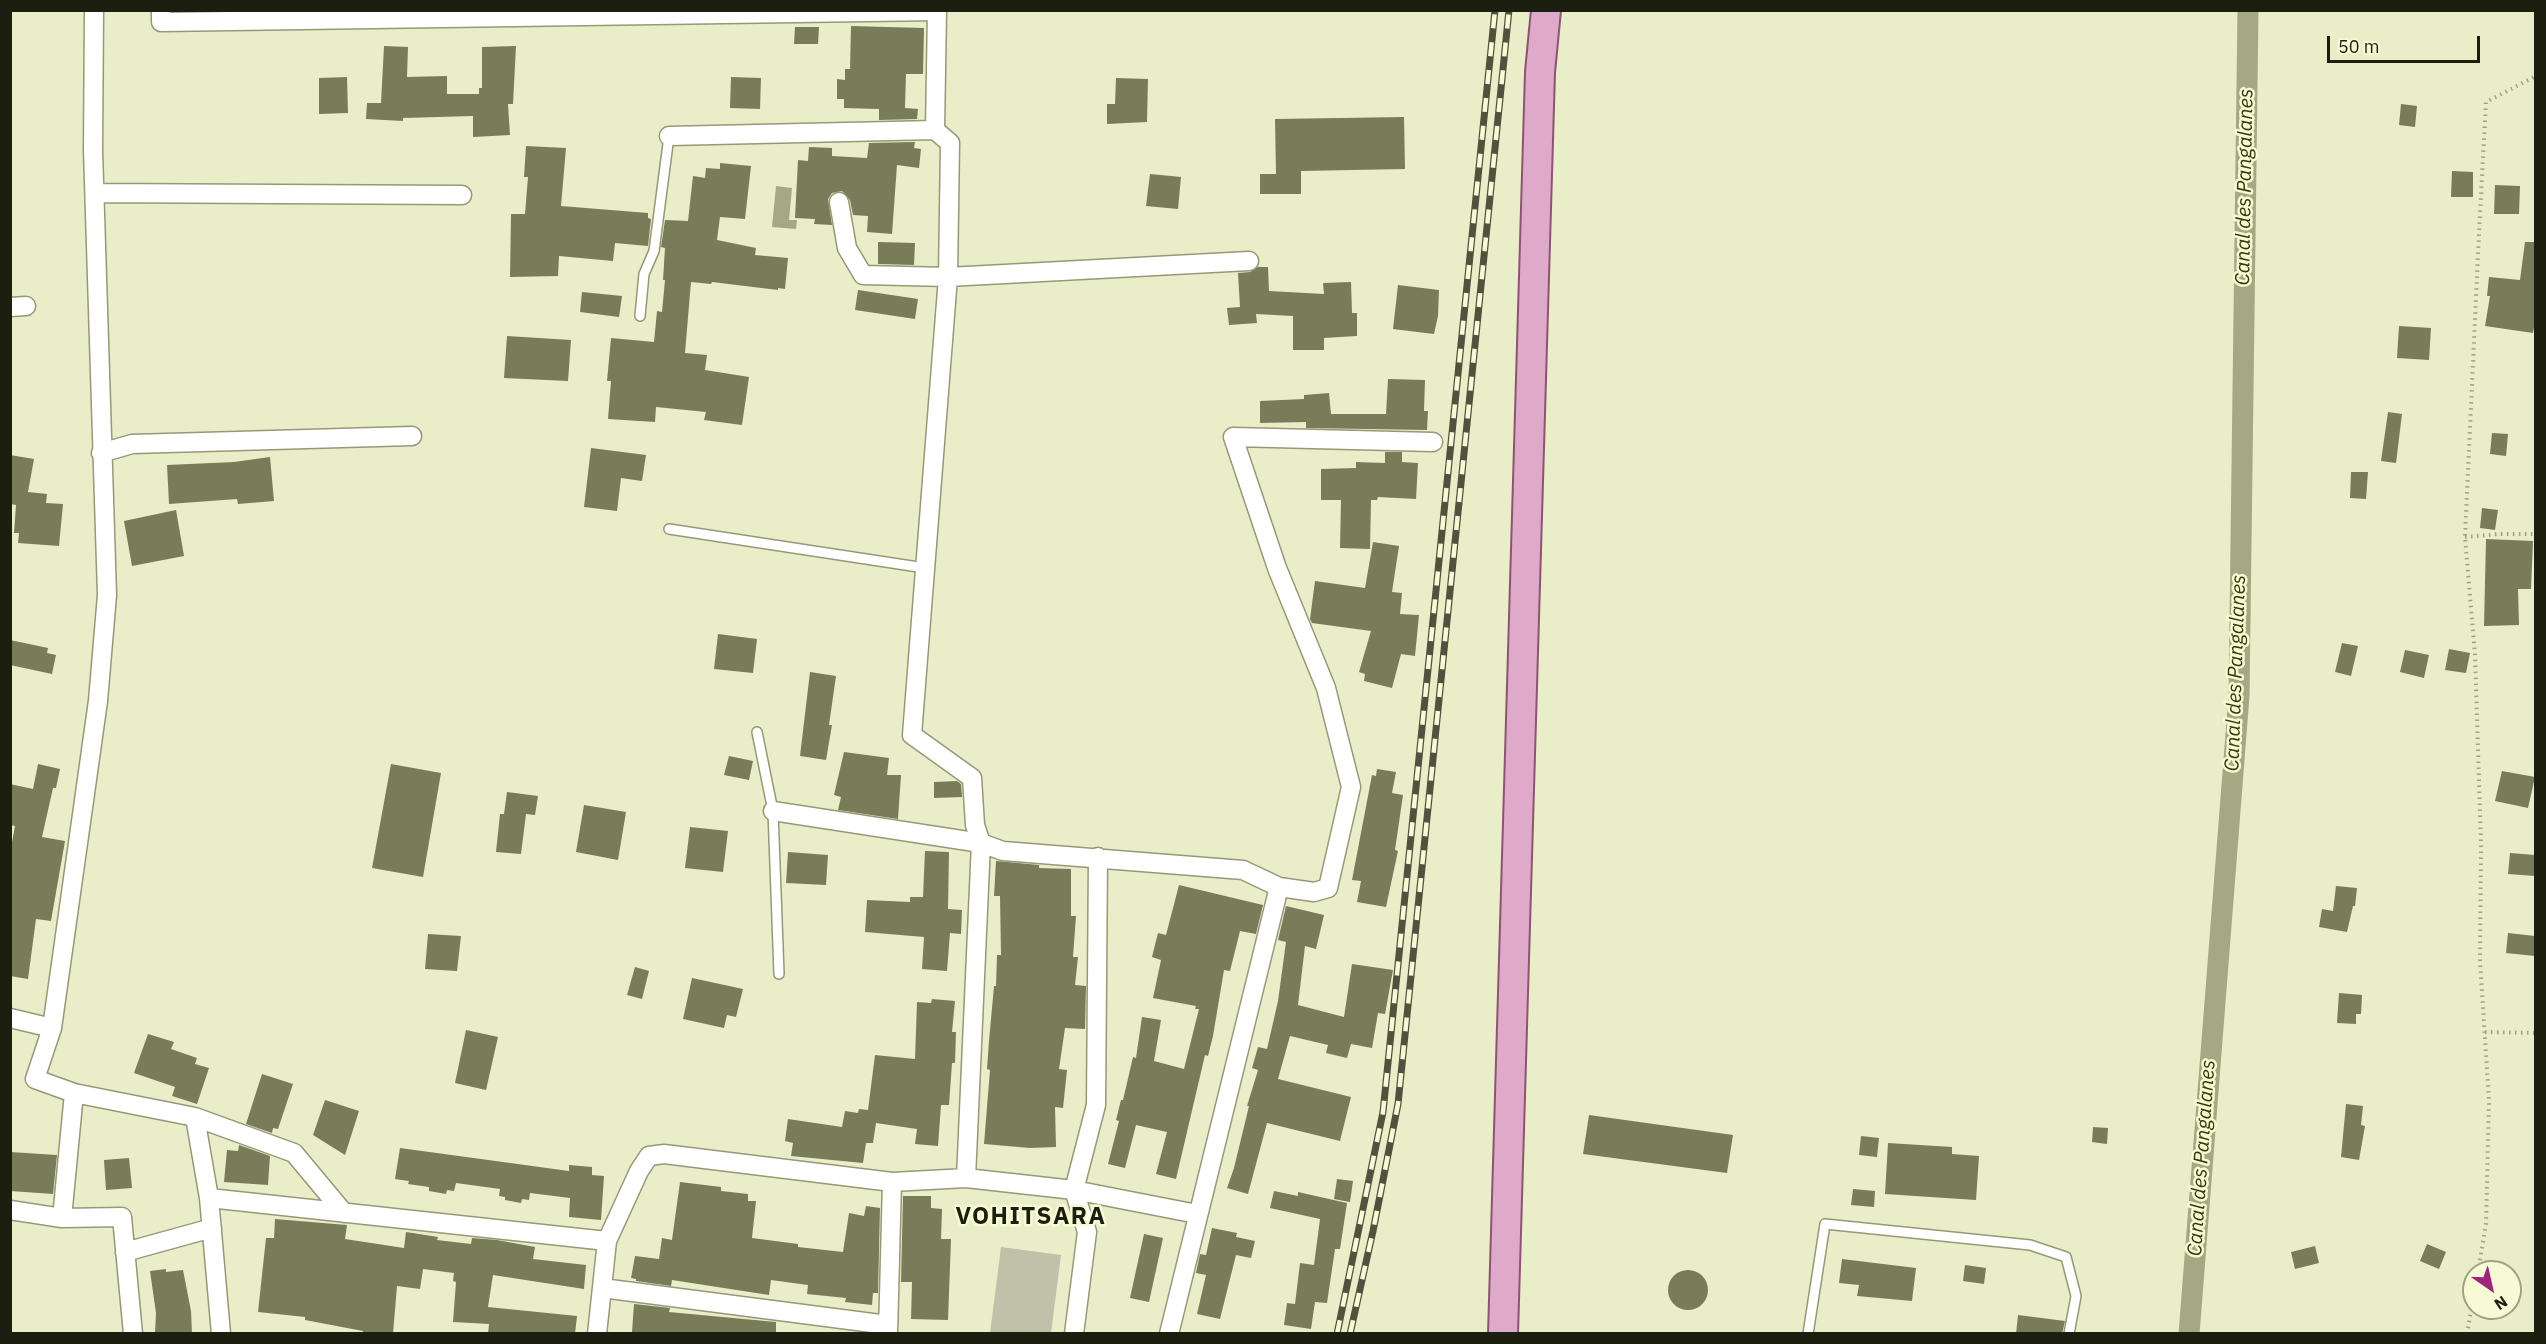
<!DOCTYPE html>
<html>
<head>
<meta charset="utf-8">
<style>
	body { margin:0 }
	#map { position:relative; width:2546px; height:1344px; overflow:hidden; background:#e9eec8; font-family:"IBM Plex Sans",sans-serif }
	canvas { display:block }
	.frame { position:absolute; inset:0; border:12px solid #1c1e10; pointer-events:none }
	.north { position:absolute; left:2462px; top:1260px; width:60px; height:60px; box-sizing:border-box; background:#f6fbd5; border:2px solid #9fa386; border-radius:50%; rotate:146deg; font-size:16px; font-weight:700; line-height:24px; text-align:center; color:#1c1e10 }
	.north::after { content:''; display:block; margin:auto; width:21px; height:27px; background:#a0247a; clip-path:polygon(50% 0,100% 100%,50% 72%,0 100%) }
	.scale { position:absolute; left:2327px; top:36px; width:153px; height:27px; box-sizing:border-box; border:3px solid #1c1e10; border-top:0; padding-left:8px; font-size:18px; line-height:21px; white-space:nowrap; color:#1c1e10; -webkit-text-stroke:4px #f6fbd5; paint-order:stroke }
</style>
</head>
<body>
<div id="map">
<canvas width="2546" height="1344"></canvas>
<div class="frame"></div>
<div class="north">N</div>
<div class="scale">50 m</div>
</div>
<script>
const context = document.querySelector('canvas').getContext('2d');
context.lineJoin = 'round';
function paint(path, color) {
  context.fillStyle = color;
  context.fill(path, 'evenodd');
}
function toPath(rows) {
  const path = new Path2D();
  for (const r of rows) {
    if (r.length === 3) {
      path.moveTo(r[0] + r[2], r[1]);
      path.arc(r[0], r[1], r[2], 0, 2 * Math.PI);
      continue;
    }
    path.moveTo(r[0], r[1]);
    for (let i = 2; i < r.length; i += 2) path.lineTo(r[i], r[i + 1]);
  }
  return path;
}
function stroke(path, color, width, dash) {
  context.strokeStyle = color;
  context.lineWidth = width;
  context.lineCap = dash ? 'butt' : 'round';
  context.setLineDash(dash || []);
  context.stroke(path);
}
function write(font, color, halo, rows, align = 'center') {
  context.font = font + ' "IBM Plex Sans",sans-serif';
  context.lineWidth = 5;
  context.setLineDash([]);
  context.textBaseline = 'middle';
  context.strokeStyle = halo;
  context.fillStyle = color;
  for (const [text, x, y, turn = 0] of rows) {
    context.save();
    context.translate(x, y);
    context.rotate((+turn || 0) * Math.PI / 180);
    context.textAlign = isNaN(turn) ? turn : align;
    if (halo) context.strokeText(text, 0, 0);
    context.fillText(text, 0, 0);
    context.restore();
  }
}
paint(toPath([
	[1001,1247,1061,1255,1051,1333,990,1333]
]), '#bfc2a9');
paint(toPath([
	[776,186,792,188,789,220,797,220,796,229,772,227]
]), '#a4a983');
stroke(toPath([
	[2189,1334,2239,696,2248,10]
]), '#a4a983', 21);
paint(toPath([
	[851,26,924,28,923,74,906,74,905,108,918,109,917,119,879,120,879,109,844,108,844,99,837,99,837,79,845,80,845,69,850,69],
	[795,27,819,27,818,44,794,44],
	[384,46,408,47,407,77,447,76,447,94,479,94,479,88,482,88,482,47,516,46,513,104,508,104,510,135,473,137,473,116,403,118,403,121,366,119,367,103,381,103],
	[347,77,348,113,319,114,319,78],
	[731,77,761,78,760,109,730,108],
	[1116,78,1148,79,1147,122,1107,124,1107,104,1115,104],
	[2401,104,2417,106,2415,127,2399,125],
	[1404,117,1405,169,1301,171,1301,194,1260,194,1260,174,1276,174,1275,119],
	[915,142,914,148,921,149,919,168,897,165,892,234,867,232,868,216,853,215,850,200,842,191,832,193,828,199,832,225,814,224,815,219,795,218,798,160,808,161,809,147,832,148,832,156,867,158,869,143],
	[526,146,566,148,561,206,648,213,648,218,651,219,648,246,615,243,613,261,559,256,558,276,510,277,511,214,525,214,528,177,524,177],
	[720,163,751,166,745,219,720,217,717,240,756,248,755,255,788,258,785,289,778,288,778,290,712,282,711,284,691,282,685,353,707,355,705,370,749,377,742,425,704,420,706,412,656,407,655,422,608,419,611,381,607,381,611,338,654,342,657,311,662,312,665,280,663,280,665,248,661,247,665,220,688,221,693,176,705,178,706,168,720,169],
	[2452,171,2473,172,2473,197,2451,197],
	[1150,174,1181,177,1178,209,1146,206],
	[2495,185,2520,186,2519,214,2494,214],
	[878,242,915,243,914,265,878,264],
	[2525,242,2535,242,2535,322,2533,333,2485,326,2490,296,2487,296,2489,277,2520,280],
	[1258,267,1268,267,1269,291,1324,294,1323,283,1351,282,1352,313,1357,313,1357,336,1324,338,1324,350,1293,350,1293,316,1256,314,1257,323,1229,325,1227,308,1240,307,1238,273,1250,272],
	[1398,285,1439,290,1438,316,1434,334,1393,329],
	[858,290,918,299,915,319,855,310],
	[582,292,622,296,619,317,580,312],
	[2399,326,2431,328,2429,360,2397,358],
	[507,336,571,340,568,381,504,378],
	[1388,379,1425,380,1424,411,1428,411,1427,430,1306,428,1306,422,1260,423,1260,401,1304,399,1304,395,1329,393,1331,414,1386,414],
	[2388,412,2402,414,2396,463,2381,461],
	[2492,433,2508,434,2506,456,2490,454],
	[591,448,646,455,642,481,621,478,617,511,584,507],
	[1385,452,1402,452,1402,462,1418,463,1416,499,1378,497,1377,500,1371,500,1370,549,1340,548,1341,500,1321,500,1321,469,1356,468,1356,462,1385,463],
	[10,455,34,459,28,492,47,494,46,503,63,504,59,546,18,543,19,533,14,533,16,505,10,504],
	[270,457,274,501,238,504,237,499,169,504,167,465,234,462],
	[2351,472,2368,472,2366,499,2350,498],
	[2482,508,2498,510,2495,530,2480,528],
	[176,510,184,556,132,566,124,521],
	[2486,539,2533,541,2531,589,2518,589,2519,625,2484,626],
	[1373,542,1399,546,1392,592,1402,593,1400,614,1419,615,1415,656,1401,654,1392,688,1364,681,1365,674,1359,672,1371,631,1312,623,1310,619,1315,581,1365,588],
	[718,634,757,639,753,673,714,669],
	[10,640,48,648,47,653,56,655,52,674,10,665],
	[2342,643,2358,646,2351,676,2335,672],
	[2449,649,2470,653,2466,673,2445,670],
	[2405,650,2429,655,2424,678,2400,672],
	[810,672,836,676,829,725,832,725,826,760,800,756],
	[844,752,889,758,887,775,901,775,898,819,838,810,841,797,834,795],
	[729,756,753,761,749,780,724,775],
	[38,764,60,769,56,788,53,788,42,837,65,841,51,921,36,919,28,979,10,976,10,853,15,826,10,825,10,784,33,789],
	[391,764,441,773,423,877,372,868],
	[1377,769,1396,772,1392,793,1403,795,1395,850,1398,851,1386,907,1357,902,1361,881,1352,880,1372,775,1376,776],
	[2502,771,2535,777,2528,808,2495,801],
	[957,781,961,784,962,797,934,798,934,782],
	[507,792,538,796,535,815,526,814,521,854,496,852,500,814,504,814],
	[584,805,626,812,618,860,576,852],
	[690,827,728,831,723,872,685,868],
	[925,851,949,852,948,909,962,910,961,934,950,933,947,971,922,969,924,937,865,932,867,900,910,902,910,897,923,897],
	[788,852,828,855,826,885,786,883],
	[2510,853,2535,855,2535,876,2508,874],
	[996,861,1039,865,1039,868,1071,869,1071,916,1076,916,1073,957,1078,957,1075,985,1086,986,1085,1029,1065,1028,1059,1069,1067,1070,1063,1108,1055,1107,1056,1147,1030,1148,984,1144,990,1070,987,1069,989,1041,994,986,996,986,997,955,1001,955,1000,896,994,896],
	[1179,885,1263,905,1256,934,1240,931,1230,971,1224,970,1213,1036,1208,1056,1205,1055,1176,1179,1156,1174,1167,1132,1136,1125,1125,1168,1108,1164,1119,1121,1116,1120,1121,1100,1123,1100,1133,1057,1136,1058,1142,1017,1161,1020,1154,1061,1184,1069,1199,1009,1195,1009,1196,1006,1153,998,1161,960,1152,957,1158,933,1166,935],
	[2336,886,2357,888,2355,906,2353,906,2347,932,2319,927,2322,909,2333,911],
	[1286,906,1324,915,1316,949,1305,946,1298,1005,1344,1017,1352,964,1393,970,1385,1014,1378,1013,1372,1048,1351,1044,1347,1058,1326,1053,1328,1045,1290,1036,1278,1079,1351,1097,1340,1141,1267,1123,1248,1194,1227,1188,1234,1168,1249,1106,1247,1106,1258,1070,1252,1068,1258,1047,1267,1049,1278,1001,1286,942,1278,940],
	[2508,933,2535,936,2535,956,2506,953],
	[428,934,461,936,457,971,425,969],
	[635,967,649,971,642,999,627,995],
	[692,978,743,989,736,1017,727,1015,724,1028,683,1019],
	[2339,993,2362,995,2361,1014,2356,1014,2356,1024,2337,1023],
	[932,999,955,1001,952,1032,956,1032,955,1063,952,1063,949,1105,941,1105,938,1146,915,1144,917,1129,876,1123,873,1143,866,1143,863,1163,791,1156,793,1143,785,1141,788,1119,842,1127,845,1111,858,1113,859,1109,868,1110,875,1055,915,1059,917,1002,931,1003],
	[466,1030,498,1037,486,1090,455,1083],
	[148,1034,174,1042,171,1049,197,1058,195,1064,209,1068,197,1104,172,1096,175,1087,134,1073],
	[262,1074,293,1084,278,1129,273,1128,272,1133,246,1124],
	[325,1100,359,1111,345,1155,313,1135],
	[2346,1104,2363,1106,2361,1125,2365,1126,2359,1160,2341,1157],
	[1589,1115,1733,1135,1727,1173,1583,1154],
	[2093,1127,2108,1128,2107,1144,2092,1142],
	[1861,1136,1879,1138,1877,1157,1859,1155],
	[1888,1143,1952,1147,1952,1154,1979,1156,1976,1200,1885,1194],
	[239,1145,270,1156,268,1185,224,1182,227,1150,238,1151],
	[400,1148,569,1171,569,1165,592,1167,592,1175,604,1176,601,1220,569,1217,570,1198,530,1193,529,1200,522,1199,521,1203,505,1200,505,1197,499,1196,500,1189,456,1183,454,1191,447,1190,446,1194,429,1191,429,1187,408,1184,409,1181,395,1179],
	[10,1152,57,1155,53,1194,10,1191],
	[129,1158,132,1188,106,1190,104,1160],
	[1337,1179,1353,1181,1350,1202,1334,1199],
	[680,1182,721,1187,721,1191,748,1194,748,1201,756,1201,752,1238,798,1244,798,1247,843,1252,849,1213,864,1216,866,1206,880,1208,878,1293,873,1293,872,1305,845,1302,846,1298,807,1294,808,1285,771,1280,769,1295,672,1280,671,1286,636,1281,636,1279,631,1278,635,1256,659,1259,662,1238,672,1240],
	[1853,1189,1875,1191,1874,1207,1851,1205],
	[1274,1191,1298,1196,1298,1192,1347,1203,1340,1249,1335,1249,1327,1303,1315,1302,1311,1329,1284,1325,1287,1303,1295,1304,1300,1263,1314,1265,1320,1219,1270,1208],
	[903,1196,931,1196,931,1208,942,1209,941,1239,951,1239,948,1320,911,1319,912,1282,901,1282],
	[275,1219,347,1225,345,1239,404,1248,406,1232,438,1237,437,1240,471,1244,472,1238,497,1240,535,1247,533,1259,586,1265,584,1289,493,1275,488,1307,577,1316,575,1334,488,1334,489,1324,453,1322,456,1282,453,1281,454,1273,423,1269,420,1289,397,1286,393,1334,363,1334,363,1331,305,1320,305,1317,258,1312,266,1238,274,1238],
	[1212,1228,1237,1233,1236,1237,1255,1241,1251,1258,1236,1255,1220,1319,1197,1314,1206,1275,1196,1273,1200,1254,1206,1255],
	[1144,1234,1163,1238,1149,1302,1130,1298],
	[2427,1244,2446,1252,2439,1269,2420,1261],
	[2315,1246,2319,1263,2295,1269,2291,1252],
	[1842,1259,1916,1268,1912,1301,1857,1296,1859,1285,1839,1283],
	[1965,1265,1986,1268,1984,1284,1963,1281],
	[166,1269,166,1272,183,1270,191,1311,192,1334,155,1334,156,1313,150,1271],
	[1688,1290,20],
	[634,1304,670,1308,669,1312,776,1322,776,1334,632,1332],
	[2018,1315,2065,1321,2062,1334,2016,1334]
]), '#787c58');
const lane = toPath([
	[640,316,644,274,654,251,669,136],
	[669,529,925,568],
	[757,732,773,811,779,974],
	[1808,1334,1825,1224,2030,1245,2066,1257,2076,1296,2069,1334]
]);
const street = toPath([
	[94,10,93,150,107,595,98,701,52,1028,35,1079,74,1093,62,1218,122,1217,133,1334],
	[161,10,161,22,937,11],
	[935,130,937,10],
	[669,136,935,130,950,143,948,277,912,735,972,778,975,825,981,843,966,1178],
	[95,193,462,195],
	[839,202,847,248,863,275,948,277,1249,261],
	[10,307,26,306],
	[101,453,132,444,412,436],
	[773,811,981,843,1003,851,1243,870,1279,887,1169,1334],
	[1098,857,1096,1105,1074,1190,1197,1214],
	[1279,887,1314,892,1328,888,1351,787,1326,688,1277,568,1233,437,1433,442],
	[10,1018,52,1028],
	[74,1093,195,1117,294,1153,344,1213],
	[195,1117,209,1198,221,1334],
	[209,1198,607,1241],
	[10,1210,62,1218],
	[125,1252,212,1228],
	[602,1288,888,1325],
	[597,1334,607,1241,639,1171,649,1156,664,1154,892,1182,966,1178,1074,1190,1087,1232,1074,1334],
	[888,1334,892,1182]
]);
const primary = toPath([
	[1503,1334,1540,72,1546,10]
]);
stroke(lane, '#959976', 12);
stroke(street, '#959976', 21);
stroke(primary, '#8c5472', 32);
stroke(toPath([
	[2465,537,2499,534,2536,534],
	[2485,1032,2536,1033],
	[2478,1272,2486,1224,2489,1100,2480,961,2481,844,2475,655,2465,537,2479,233,2486,102,2536,76],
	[2467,1334,2474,1293]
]), '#9ea285', 4, [1.5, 4.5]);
stroke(lane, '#fff', 9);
stroke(street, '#fff', 18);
stroke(primary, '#dfaaca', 28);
const rail = toPath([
	[1337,1334,1383,1112,1495,10],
	[1350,1334,1373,1231,1398,1104,1509,10]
]);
stroke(rail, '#50523e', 7);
stroke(rail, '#f6fbd5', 4.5, [14]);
write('italic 20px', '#353807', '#f6fbd5', [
	["Canal des Pangalanes",2245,187,-89],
	["Canal des Pangalanes",2236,673,-88],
	["Canal des Pangalanes",2202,1158,-86]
]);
context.letterSpacing = '1.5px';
write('bold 24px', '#1c1e10', '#f6fbd5', [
	["VOHITSARA",1031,1217]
]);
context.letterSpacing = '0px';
</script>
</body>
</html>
